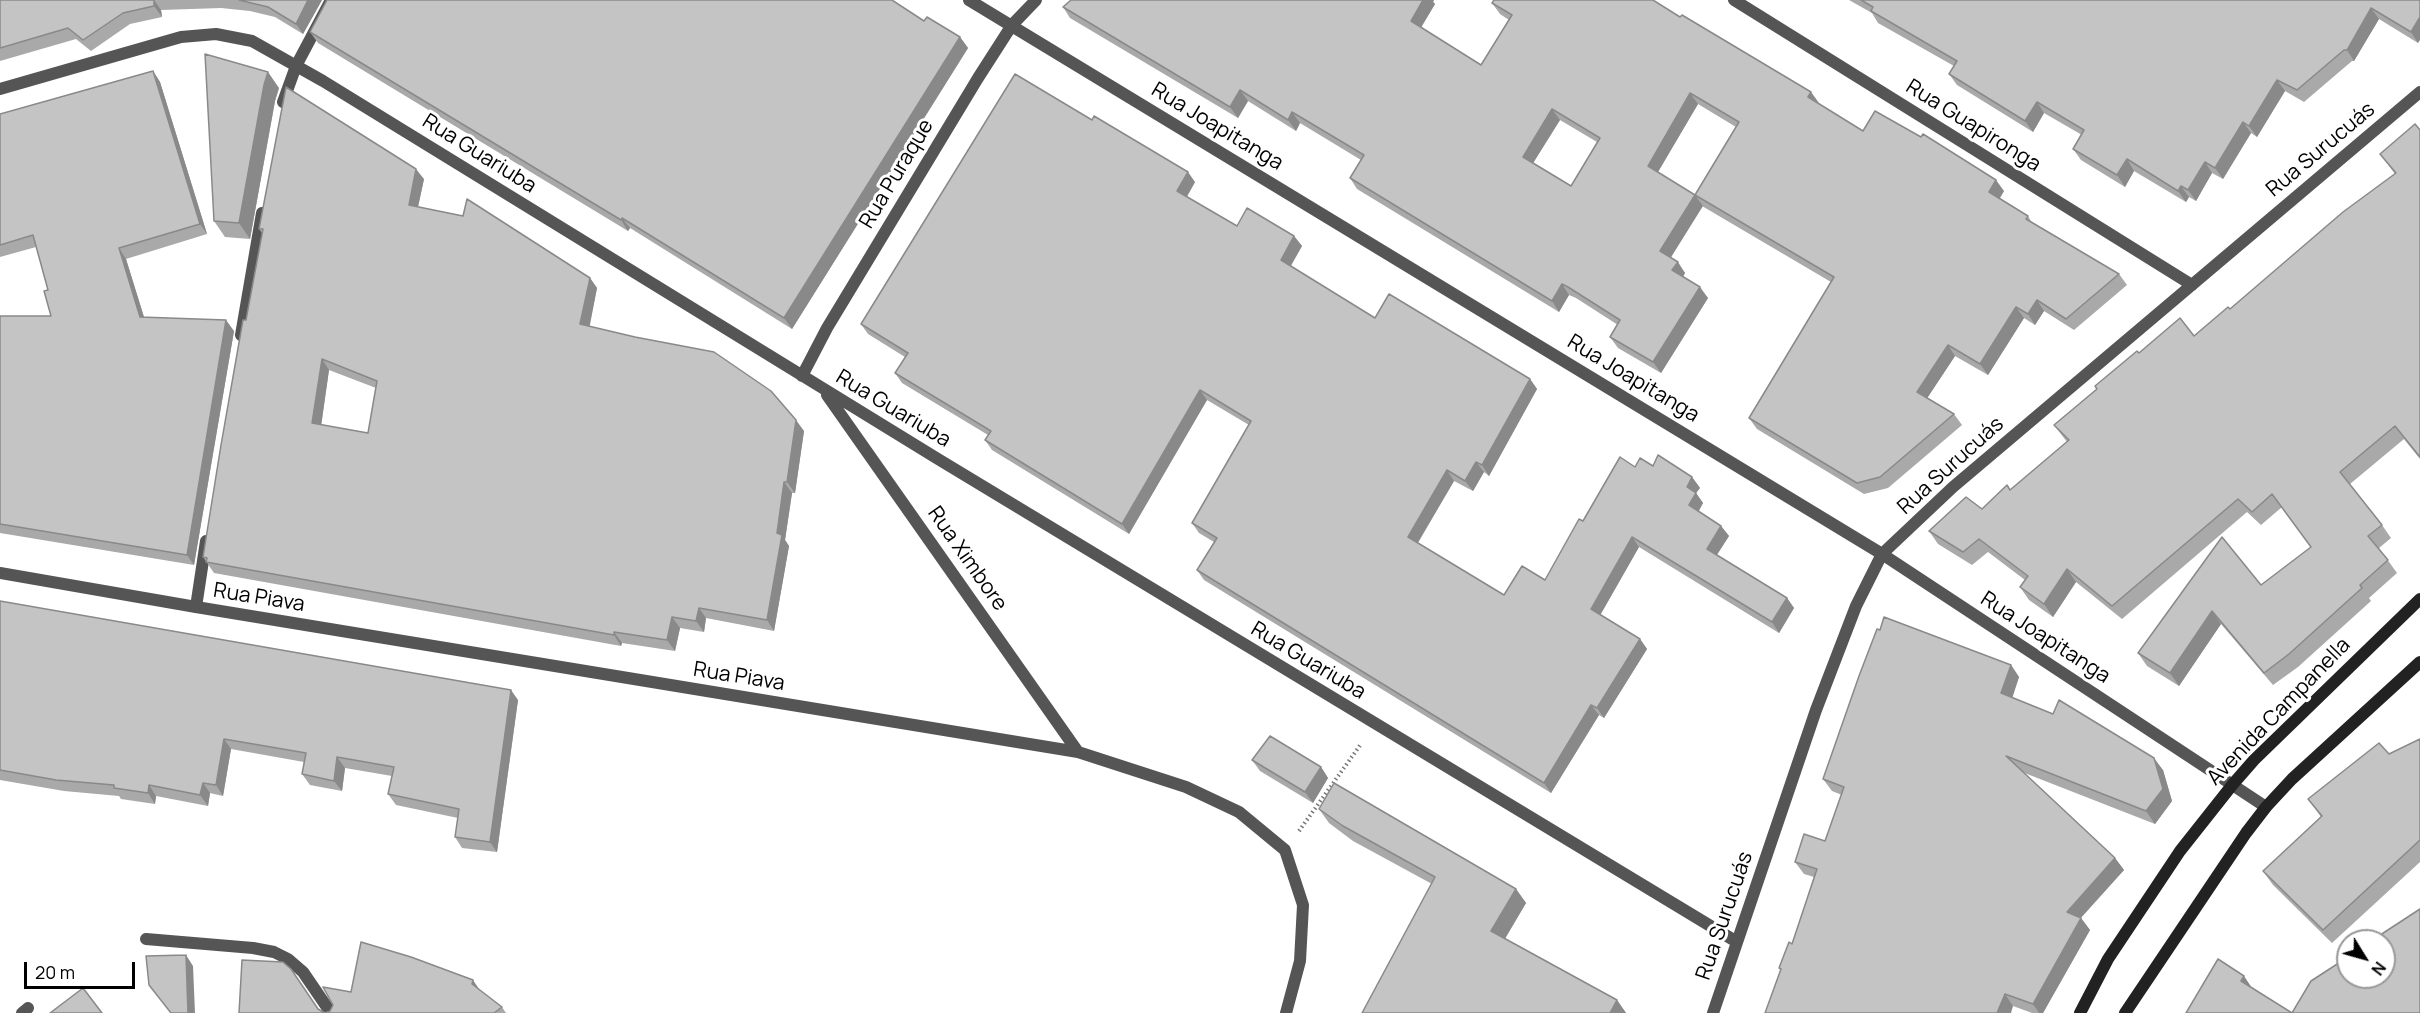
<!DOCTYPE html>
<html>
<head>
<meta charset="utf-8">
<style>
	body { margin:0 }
	#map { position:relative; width:2420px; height:1013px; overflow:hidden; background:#fff; font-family:Manrope,sans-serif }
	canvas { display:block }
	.north { position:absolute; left:2336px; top:929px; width:60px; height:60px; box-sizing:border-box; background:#fff; border:2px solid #999; border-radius:50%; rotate:127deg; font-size:16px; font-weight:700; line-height:24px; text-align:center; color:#000 }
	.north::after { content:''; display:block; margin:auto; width:21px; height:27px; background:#000; clip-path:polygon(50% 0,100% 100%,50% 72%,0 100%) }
	.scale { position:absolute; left:24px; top:962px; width:111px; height:27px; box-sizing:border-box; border:3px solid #000; border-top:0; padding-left:8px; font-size:18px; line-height:21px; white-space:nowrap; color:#000; -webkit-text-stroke:4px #fff; paint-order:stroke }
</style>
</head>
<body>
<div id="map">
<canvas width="2420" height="1013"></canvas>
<div class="north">N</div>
<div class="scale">20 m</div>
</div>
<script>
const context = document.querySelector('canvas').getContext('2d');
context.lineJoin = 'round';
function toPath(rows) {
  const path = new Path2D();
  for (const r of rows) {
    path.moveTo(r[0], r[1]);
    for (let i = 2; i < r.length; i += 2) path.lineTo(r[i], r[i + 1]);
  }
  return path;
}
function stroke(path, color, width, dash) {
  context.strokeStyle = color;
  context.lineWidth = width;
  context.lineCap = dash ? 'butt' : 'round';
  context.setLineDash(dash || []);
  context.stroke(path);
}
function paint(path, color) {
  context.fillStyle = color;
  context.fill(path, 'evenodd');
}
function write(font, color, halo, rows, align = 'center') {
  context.font = font + ' Manrope,sans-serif';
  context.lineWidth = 6;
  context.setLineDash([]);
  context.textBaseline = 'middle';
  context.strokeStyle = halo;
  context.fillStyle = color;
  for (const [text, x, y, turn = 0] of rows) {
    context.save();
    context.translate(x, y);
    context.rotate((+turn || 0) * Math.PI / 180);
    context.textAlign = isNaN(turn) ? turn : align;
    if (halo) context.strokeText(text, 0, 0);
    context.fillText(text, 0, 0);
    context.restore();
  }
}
stroke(toPath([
	[1299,831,1361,744]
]), '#777', 4, [1.5, 3]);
stroke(toPath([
	[283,102,296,66,331,0],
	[241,335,262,213],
	[196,607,206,541],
	[22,1013,28,1008]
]), '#555', 12);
stroke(toPath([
	[969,0,1882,554,2266,807],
	[1734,0,2192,285],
	[0,89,181,37,216,34,252,41,323,81,938,459,1737,942],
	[802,376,827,328,978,78,1012,25,1036,0],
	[827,395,1078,752],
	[0,573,196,607,1078,752,1186,787,1239,812,1285,850,1303,905,1300,961,1286,1013],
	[146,939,253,948,274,952,288,959,303,972,331,1013],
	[1713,1013,1816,710,1856,606,1882,554,1953,487,2420,92]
]), '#555', 12);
stroke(toPath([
	[2080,1013,2108,959,2180,851,2233,784,2254,760,2420,599],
	[2125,1013,2246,833,2266,807,2292,779,2420,662]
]), '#222', 12);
paint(toPath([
	[0,0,322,0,303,34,275,17,250,11,221,8,161,10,162,17,130,24,91,51,76,39,0,61],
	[1434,0,1433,2,1435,4,1421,28,1481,65,1509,20,1500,14,1492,3,1818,103,1863,131,2004,191,1999,199,2028,216,2032,223,2119,274,2127,285,2074,330,2044,311,2035,325,2024,318,1988,375,1955,356,1927,398,1954,414,1962,425,1888,488,1864,494,1757,429,1749,418,1831,282,1702,206,1671,257,1685,273,1683,277,1708,298,1661,373,1618,348,1610,337,1618,325,1576,298,1569,295,1559,312,1357,189,1350,178,1361,160,1300,123,1296,131,1248,101,1238,118,1070,18,1063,7],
	[1698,104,1736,127,1695,195,1658,172],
	[1560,120,1597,142,1571,186,1533,163],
	[1849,0,2420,0,2418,43,2379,19,2354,61,2352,61,2304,102,2285,91,2257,137,2251,133,2223,179,2212,173,2196,201,2189,197,2186,202,2134,171,2125,187,2081,160,2073,149,2082,135,2044,113,2033,132,1957,85,1949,74,1954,66,1878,23,1872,13],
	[924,21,960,37,968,48,792,329,630,228,628,231,318,43,310,32],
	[153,71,160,82,207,234,126,259,144,317,234,331,194,565,0,533,0,316,51,316,48,290,36,247,0,257,0,114],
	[279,88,275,101,250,239,225,237,214,221],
	[2420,130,2420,459,2404,439,2350,484,2382,525,2391,538,2379,548,2397,573,2369,598,2371,601,2298,667,2273,685,2221,624,2179,686,2147,666,2138,653,2261,585,2311,547,2282,507,2261,525,2247,512,2122,619,2076,582,2053,617,2029,600,2020,587,2025,580,1988,552,1972,565,1938,544,1929,531,1982,509,2010,490,2067,442,2054,425,2139,353,2194,336,2230,309,2395,174,2380,154],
	[424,179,418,207,590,278,597,288,589,326,804,431,795,493,792,493,785,540,789,546,774,631,706,618,704,632,680,628,675,651,622,643,621,646,214,573,203,557,262,233,259,229],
	[329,370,376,388,368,433,321,425],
	[1195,182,1187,197,1237,226,1294,236,1302,246,1291,266,1375,318,1530,379,1537,389,1489,476,1484,472,1473,491,1454,481,1418,543,1504,595,1545,580,1583,521,1635,467,1653,466,1692,477,1700,488,1696,493,1703,503,1699,511,1721,526,1729,536,1717,555,1787,598,1794,608,1779,633,1639,547,1600,615,1640,639,1647,649,1604,718,1599,715,1551,793,1204,580,1197,570,1214,542,1199,533,1192,523,1249,425,1207,400,1129,534,992,450,985,440,988,435,902,383,895,373,905,357,868,334,861,324],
	[0,601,518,700,497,852,462,848,455,837,458,818,396,805,388,794,392,776,345,768,342,791,310,785,302,774,304,762,231,749,223,796,210,793,208,806,156,796,155,804,121,799,119,796,64,791,0,780],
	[2011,665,2019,677,2012,697,2163,770,2172,801,2155,824,2022,772,2115,858,2124,870,2081,918,2090,930,2043,1013,2032,1013,2013,1006,1781,970,1779,968,1792,944,1814,877,1804,874,1795,862,1825,841,1842,795,1832,791,1823,779],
	[2420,739,2420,862,2332,943,2273,885,2263,871,2321,817,2308,799,2389,754],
	[1252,760,1321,767,1328,778,1313,803,1260,771],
	[1319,809,1516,889,1526,903,1505,939,1617,1000,1626,1013,1362,1013,1432,884,1353,841,1329,823],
	[479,989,502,1007,506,1013,239,1013,318,1009,325,1013,330,1011,351,992]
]), '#a9a9a9');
paint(toPath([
	[154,0,161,10,162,17,154,6],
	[308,0,322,0,303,34,296,24],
	[1423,0,1434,0,1433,2,1435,4,1418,32,1411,21],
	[2371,8,2379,19,2354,61,2347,50],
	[2420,17,2420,40,2418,43,2411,32],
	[960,37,968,48,792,329,784,318],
	[153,71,160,82,207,234,200,224],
	[268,72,279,88,275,101,250,239,239,223,264,85],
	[2277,80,2285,91,2257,137,2249,126],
	[1240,90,1248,101,1238,118,1230,107],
	[1811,92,1819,103,1808,97],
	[1690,93,1698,104,1655,177,1648,166],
	[2037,102,2044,113,2033,132,2025,121],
	[1552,109,1560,120,1530,168,1523,157],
	[1292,112,1300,123,1296,131,1288,120],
	[2243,122,2251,133,2223,179,2215,168],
	[2127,159,2134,171,2125,187,2117,175],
	[2205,162,2212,173,2196,201,2188,190],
	[416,169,424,179,416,216,409,205],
	[1188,172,1195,182,1184,201,1177,191],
	[1996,180,2004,191,1997,203,1989,192],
	[2181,186,2189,197,2186,202,2178,191],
	[1695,195,1703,206,1668,262,1660,251],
	[622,218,630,228,628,231,621,220],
	[1294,236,1302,246,1288,270,1281,260],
	[119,248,126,259,147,327,140,317],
	[1678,262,1685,273,1680,281,1672,270],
	[590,278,597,288,588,335,580,324],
	[1562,284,1569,295,1559,312,1552,301],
	[1700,287,1708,298,1661,373,1653,362],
	[2037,300,2044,311,2035,325,2028,314],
	[2016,307,2024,318,1988,375,1980,364],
	[226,320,234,331,194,565,187,555],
	[1948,345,1955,356,1924,403,1917,392],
	[322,359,329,370,320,434,312,423],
	[1530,379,1537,389,1489,476,1482,465],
	[1200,390,1207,400,1129,534,1122,524],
	[796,420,804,431,795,493,787,482],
	[1476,462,1484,472,1473,491,1465,481],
	[1447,470,1454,481,1415,547,1408,537],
	[1692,477,1700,488,1696,493,1703,503,1696,515,1689,505,1687,487],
	[784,482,792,493,785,540,789,546,774,631,767,620,777,533],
	[1721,526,1729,536,1714,559,1707,549],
	[1632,537,1639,547,1598,619,1591,609],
	[2067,569,2076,582,2053,617,2044,604],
	[1787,598,1794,608,1779,633,1772,622],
	[699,608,706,618,704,632,696,621],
	[2212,611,2221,624,2179,686,2170,673],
	[672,617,680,628,675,651,667,640],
	[614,632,622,643,621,646,614,635],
	[1640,639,1647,649,1604,718,1597,708],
	[2011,665,2019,677,2010,705,2001,693],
	[511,690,518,700,497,852,490,842],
	[1591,705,1599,715,1551,793,1544,783],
	[224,739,231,749,223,796,216,785],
	[337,757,345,768,342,791,334,781],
	[2154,758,2163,770,2172,801,2155,824,2146,811],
	[1321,767,1328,778,1313,803,1305,792],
	[203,783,210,793,208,806,200,795],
	[149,785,156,796,155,804,148,793],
	[2115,858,2124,870,2075,924,2067,912],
	[1516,889,1526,903,1501,945,1491,931],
	[2081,918,2090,930,2043,1013,2039,1013,2033,1004],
	[186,955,193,966,195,1013,188,1013],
	[2244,976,2252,988,2249,993,2241,981],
	[473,980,479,989,477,992,472,984],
	[2005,994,2013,1006,2011,1013,1997,1013],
	[1617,1000,1626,1013,1610,1013]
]), '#898989');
const building = toPath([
	[0,0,154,0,154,6,123,13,83,40,68,28,0,48,0,0],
	[239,0,308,0,296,24,268,7,239,0],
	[327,0,892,0,924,21,927,17,960,37,784,318,622,218,621,220,310,32,327,0],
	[1071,0,1423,0,1411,21,1481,65,1512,15,1492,3,1494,0,1653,0,1680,17,1682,15,1811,92,1808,97,1863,131,1875,111,1921,137,1923,134,1996,180,1989,192,2028,216,2026,219,2119,274,2066,319,2037,300,2028,314,2016,307,1980,364,1948,345,1917,392,1954,414,1880,477,1857,483,1749,418,1834,277,1695,195,1739,122,1690,93,1648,166,1695,195,1660,251,1678,262,1672,270,1700,287,1653,362,1610,337,1620,320,1568,287,1562,284,1552,301,1350,178,1364,155,1292,112,1288,120,1240,90,1230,107,1063,7,1071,0],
	[1552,109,1600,138,1571,186,1523,157,1552,109],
	[1861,0,2420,0,2420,17,2411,32,2371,8,2347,50,2344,50,2297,90,2277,80,2249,126,2243,122,2215,168,2205,162,2188,190,2181,186,2178,191,2127,159,2117,175,2073,149,2084,130,2037,102,2025,121,1949,74,1957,61,1871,11,1873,7,1861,0],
	[205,54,268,72,264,85,239,223,214,221,205,54],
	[153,71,200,224,119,248,140,317,226,320,187,555,0,524,0,316,51,316,44,291,48,290,33,235,0,245,0,114,153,71],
	[1015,74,1092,120,1094,116,1188,172,1177,191,1237,226,1247,208,1294,236,1281,260,1375,318,1389,294,1530,379,1482,465,1476,462,1465,481,1447,470,1408,537,1504,595,1522,566,1545,580,1579,519,1583,521,1620,457,1635,467,1640,458,1653,466,1658,455,1692,477,1687,487,1696,493,1689,505,1721,526,1707,549,1787,598,1772,622,1632,537,1591,609,1640,639,1597,708,1591,705,1544,783,1197,570,1217,538,1192,523,1251,421,1200,390,1122,524,985,440,991,431,895,373,908,353,861,324,1015,74],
	[286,87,416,169,409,205,463,216,467,199,590,278,580,324,635,337,714,352,771,391,796,420,787,482,784,482,777,533,782,535,767,620,699,608,696,621,672,617,667,640,614,632,614,635,206,562,207,558,203,557,221,445,243,320,246,320,263,229,259,229,286,87],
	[322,359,377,381,368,433,312,423,322,359],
	[2415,124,2420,130,2420,457,2395,426,2340,472,2382,525,2368,536,2388,560,2360,585,2362,588,2289,654,2264,673,2212,611,2170,673,2138,653,2222,537,2261,585,2311,547,2272,494,2252,512,2238,499,2112,606,2067,569,2044,604,2020,587,2028,576,1979,539,1963,552,1929,531,1966,497,1982,509,2007,485,2010,490,2069,440,2054,425,2097,389,2095,386,2137,351,2139,353,2180,318,2194,336,2228,307,2230,309,2343,212,2396,173,2380,154,2415,124],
	[0,601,511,690,490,842,455,837,459,809,388,794,394,767,337,757,334,781,302,774,306,753,224,739,216,785,203,783,200,795,149,785,148,793,114,788,114,785,56,780,0,770,0,601],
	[1884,617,2011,665,2001,693,2053,714,2059,700,2154,758,2163,789,2146,811,2006,756,2115,858,2067,912,2081,918,2033,1004,2005,994,1997,1013,1765,1013,1781,969,1779,968,1789,942,1792,944,1817,869,1795,862,1804,834,1825,841,1844,787,1823,779,1859,676,1877,629,1880,630,1884,617],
	[1270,736,1321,767,1305,792,1252,760,1270,736],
	[2420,739,2420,840,2323,930,2263,871,2322,816,2308,799,2379,743,2389,754,2420,739],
	[1334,783,1516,889,1491,931,1617,1000,1610,1013,1362,1013,1435,877,1343,826,1319,809,1334,783],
	[2420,909,2420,1013,2292,1013,2311,981,2348,957,2348,977,2384,977,2384,941,2371,941,2420,909],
	[361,942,411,957,473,980,472,984,502,1007,494,1013,239,1013,242,960,283,962,291,969,318,1009,325,1013,330,1011,333,1005,323,987,351,992,361,942],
	[186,955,188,1013,171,1013,149,985,146,956,186,955],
	[2218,959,2244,976,2241,981,2292,1013,2186,1013,2218,959],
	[83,988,102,1013,50,1013,83,988]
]);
paint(building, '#c4c4c4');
stroke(building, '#898989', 1.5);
write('21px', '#000', '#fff', [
	["Rua Guapironga",1973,126,32],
	["Rua Joapitanga",1217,127,31],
	["Rua Surucuás",2321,150,-40],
	["Rua Guariuba",479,154,32],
	["Rua Puraque",897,174,-59],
	["Rua Joapitanga",1633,379,31],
	["Rua Guariuba",893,409,31],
	["Rua Surucuás",1951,466,-42],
	["Rua Ximbore",967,559,55],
	["Rua Piava",259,598,9],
	["Rua Joapitanga",2045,638,33],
	["Rua Guariuba",1308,661,31],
	["Rua Piava",739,677,9],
	["Avenida Campanella",2279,712,-46],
	["Rua Surucuás",1725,916,-71]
]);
</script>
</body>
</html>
